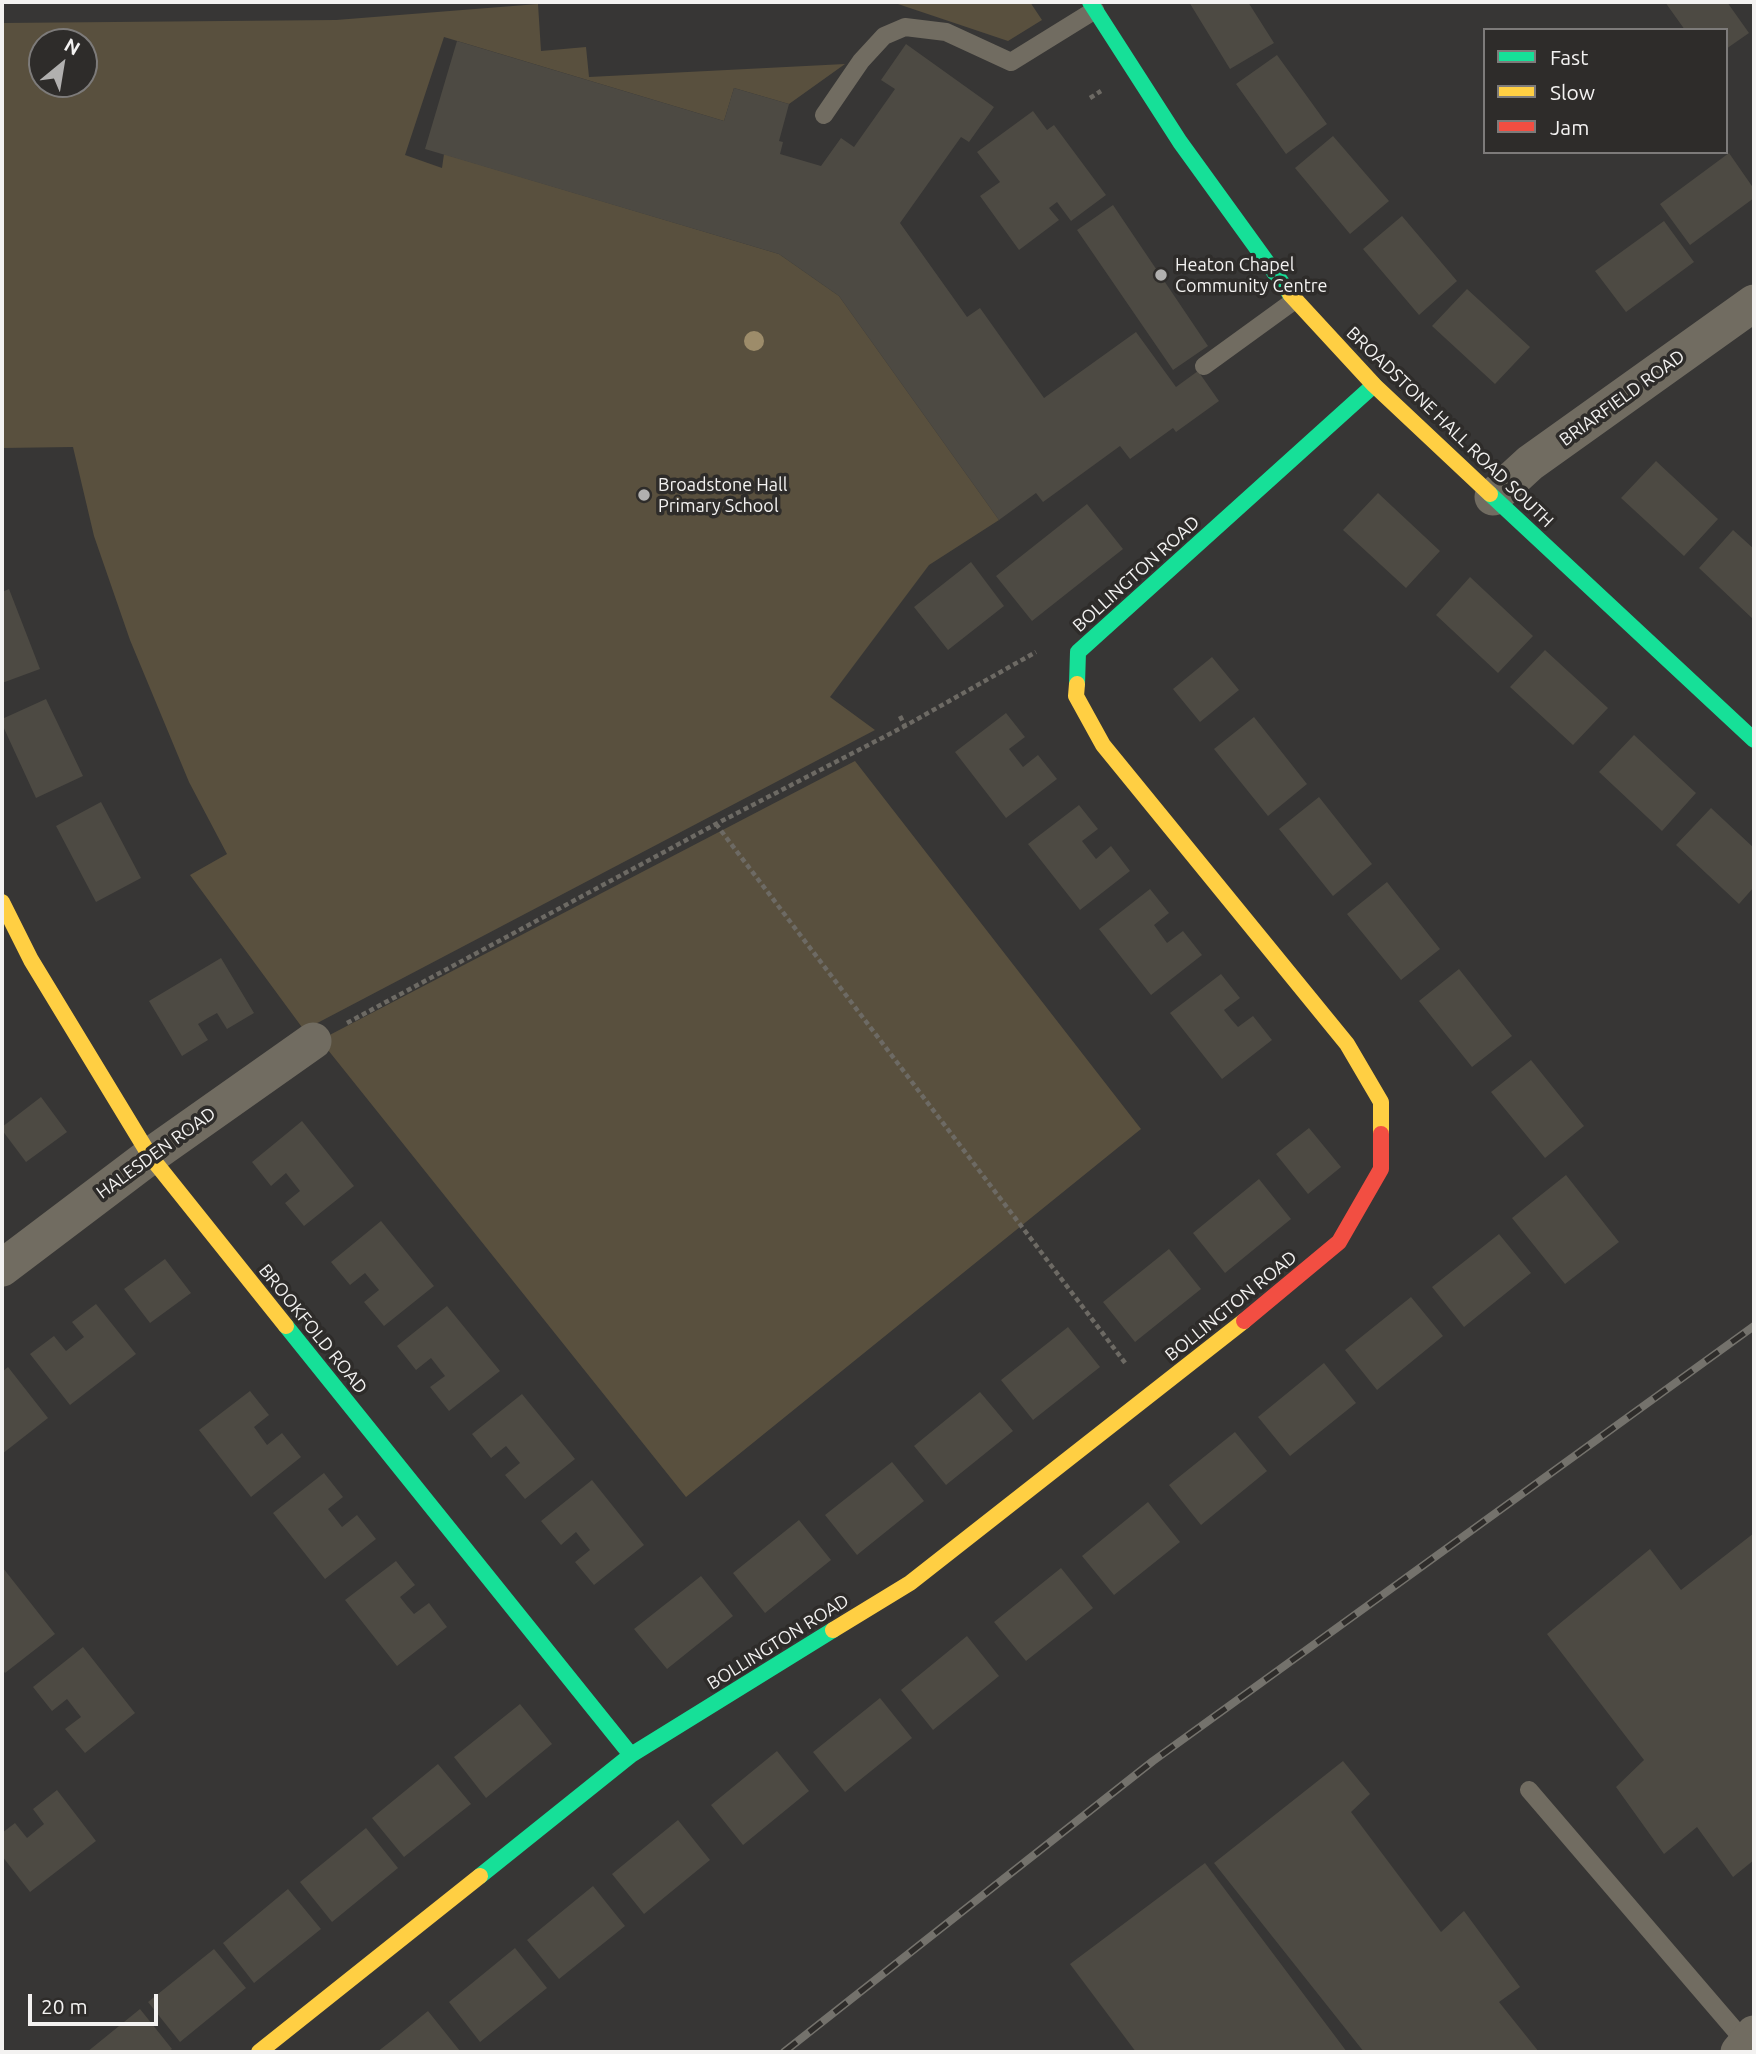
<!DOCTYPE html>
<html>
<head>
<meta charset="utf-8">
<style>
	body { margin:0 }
	#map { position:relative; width:1756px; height:2054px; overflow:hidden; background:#373635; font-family:Ubuntu,sans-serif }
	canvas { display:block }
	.frame { position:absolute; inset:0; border:4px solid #f3f2f1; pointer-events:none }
	.legend { position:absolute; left:1483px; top:28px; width:245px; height:126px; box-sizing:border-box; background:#2e2c2a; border:2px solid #7d7b7a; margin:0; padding:9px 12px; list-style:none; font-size:21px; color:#f3f2f1 }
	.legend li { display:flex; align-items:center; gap:14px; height:35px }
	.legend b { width:35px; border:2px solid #7d7b7a }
	.north { position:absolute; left:28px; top:28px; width:70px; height:70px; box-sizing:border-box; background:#2e2c2a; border:2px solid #7d7b7a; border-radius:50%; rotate:30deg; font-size:19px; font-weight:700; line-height:28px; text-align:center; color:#f3f2f1 }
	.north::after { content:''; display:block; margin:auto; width:24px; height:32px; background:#b1b0af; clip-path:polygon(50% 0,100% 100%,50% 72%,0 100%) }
	.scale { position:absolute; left:28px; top:1994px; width:130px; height:32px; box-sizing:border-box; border:4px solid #f3f2f1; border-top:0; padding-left:9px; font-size:21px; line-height:24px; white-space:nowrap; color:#f3f2f1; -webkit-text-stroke:5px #2e2c2a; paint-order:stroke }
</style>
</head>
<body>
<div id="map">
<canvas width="1756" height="2054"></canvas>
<div class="frame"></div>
<ul class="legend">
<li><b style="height:9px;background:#16e098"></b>Fast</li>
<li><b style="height:9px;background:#ffcf43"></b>Slow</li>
<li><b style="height:9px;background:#f24e42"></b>Jam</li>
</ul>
<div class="north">N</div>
<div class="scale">20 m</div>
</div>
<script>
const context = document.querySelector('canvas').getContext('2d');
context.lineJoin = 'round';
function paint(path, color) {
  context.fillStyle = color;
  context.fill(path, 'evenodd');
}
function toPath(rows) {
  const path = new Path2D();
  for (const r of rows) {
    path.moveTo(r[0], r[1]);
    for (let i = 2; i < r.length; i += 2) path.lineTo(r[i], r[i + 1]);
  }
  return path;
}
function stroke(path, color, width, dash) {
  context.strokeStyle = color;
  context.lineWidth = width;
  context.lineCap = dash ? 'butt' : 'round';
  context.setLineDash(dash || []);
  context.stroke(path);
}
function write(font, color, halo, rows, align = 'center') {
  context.font = font + ' Ubuntu,sans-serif';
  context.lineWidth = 7;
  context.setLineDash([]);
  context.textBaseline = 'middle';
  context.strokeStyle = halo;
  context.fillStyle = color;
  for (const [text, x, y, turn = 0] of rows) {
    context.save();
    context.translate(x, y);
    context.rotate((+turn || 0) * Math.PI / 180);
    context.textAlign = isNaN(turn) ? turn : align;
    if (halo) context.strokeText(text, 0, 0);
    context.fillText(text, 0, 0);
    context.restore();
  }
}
paint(toPath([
	[892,2,1030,2,1042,20,1008,41],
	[538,4,541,51,586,47,589,77,845,64,789,104,734,88,724,121,444,37,405,155,442,168,444,154,779,254,839,296,999,520,929,565,830,697,875,730,304,1030,190,875,227,854,189,782,130,640,94,536,73,447,2,448,2,23,336,20],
	[42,42,84,42,84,84,42,84],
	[855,761,1141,1129,686,1497,320,1040]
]), '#59503e');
paint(toPath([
	[1189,2,1248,2,1274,43,1230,69],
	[1665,2,1727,2,1749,33,1726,49,1726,30,1685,30],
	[457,41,724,121,734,88,789,104,779,141,783,142,780,154,821,166,841,138,854,147,895,89,881,80,906,44,994,107,969,142,961,137,900,223,967,317,980,308,1044,398,1136,332,1176,387,1198,371,1219,401,1176,432,1173,428,1130,459,1120,446,1043,502,1036,493,999,520,839,296,779,254,425,149],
	[1277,55,1327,124,1286,154,1236,84],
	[1033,111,1047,130,1054,125,1106,195,1071,221,1057,202,1049,208,1059,220,1019,250,980,196,1000,182,977,152],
	[1333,136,1389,201,1350,234,1295,168],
	[1729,153,1754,189,1754,198,1690,245,1660,204],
	[1113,205,1208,346,1173,370,1077,230],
	[1402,216,1457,281,1419,315,1363,249],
	[1664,221,1694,262,1626,312,1595,271],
	[1467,289,1530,347,1495,384,1432,326],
	[1656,461,1718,519,1684,556,1621,498],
	[1378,493,1440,551,1406,588,1343,530],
	[1087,504,1123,549,1032,621,996,576],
	[1733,530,1754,549,1754,620,1699,568],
	[971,562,1004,606,948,650,914,607],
	[1470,577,1533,636,1498,673,1436,615],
	[9,589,40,669,2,683,2,592],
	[1545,650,1608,708,1573,745,1510,687],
	[1212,657,1239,690,1200,722,1173,689],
	[46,699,83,776,36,798,2,724,2,719],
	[1006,713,1025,737,1009,749,1023,767,1038,755,1057,779,1006,818,955,752],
	[1254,717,1307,784,1268,816,1214,749],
	[1634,735,1696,793,1662,831,1599,772],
	[1319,797,1372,864,1333,896,1279,829],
	[101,802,141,878,96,902,56,826],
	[1079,805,1098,829,1082,841,1096,859,1111,846,1130,871,1080,910,1028,844],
	[1711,808,1754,848,1754,887,1739,904,1676,845],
	[1387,882,1440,949,1401,980,1347,914],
	[1150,889,1169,913,1154,925,1167,943,1183,931,1202,955,1151,995,1099,929],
	[221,958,254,1013,227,1029,217,1013,208,1018,198,1024,208,1040,182,1056,149,1001],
	[1459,969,1512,1036,1472,1067,1419,1001],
	[1221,974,1240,998,1224,1010,1231,1019,1238,1027,1253,1016,1272,1040,1222,1079,1170,1013],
	[1531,1060,1584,1126,1545,1158,1491,1092],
	[41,1097,67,1132,26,1162,2,1130,2,1127],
	[302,1121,354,1186,304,1226,285,1203,300,1191,286,1173,271,1186,252,1162],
	[1309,1128,1341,1167,1308,1194,1276,1154],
	[1566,1175,1619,1242,1565,1284,1512,1218],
	[1259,1179,1291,1219,1225,1273,1193,1233],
	[381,1221,434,1286,384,1326,364,1302,379,1290,365,1273,350,1285,331,1262],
	[1499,1234,1531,1273,1464,1327,1432,1287],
	[1169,1249,1201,1289,1135,1342,1103,1302],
	[165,1259,191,1293,150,1323,124,1289],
	[1411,1297,1443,1336,1377,1390,1345,1350],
	[96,1304,136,1354,70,1405,30,1354,54,1336,66,1351,84,1337,72,1322],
	[447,1306,500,1371,449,1411,430,1387,445,1376,431,1358,416,1370,397,1346],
	[1068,1327,1100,1367,1033,1420,1001,1380],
	[1324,1363,1356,1403,1290,1456,1258,1417],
	[8,1367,48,1418,2,1454,2,1372],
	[250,1391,269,1415,254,1427,267,1445,282,1433,301,1457,251,1497,199,1430],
	[980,1392,1013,1431,946,1485,914,1446],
	[522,1394,575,1459,525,1499,505,1475,520,1463,506,1446,491,1458,472,1434],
	[1235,1432,1267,1471,1201,1525,1169,1485],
	[892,1462,924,1501,857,1555,825,1515],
	[324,1473,343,1497,328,1509,342,1527,357,1515,376,1539,325,1579,273,1513],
	[592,1480,644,1545,594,1585,575,1562,590,1550,576,1532,561,1545,541,1521],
	[1148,1502,1180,1542,1114,1595,1082,1556],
	[799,1520,831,1560,765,1613,733,1573],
	[1754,1533,1754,1860,1733,1877,1697,1827,1664,1854,1616,1787,1644,1760,1547,1634,1650,1549,1681,1590],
	[396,1561,415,1585,400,1597,407,1606,414,1614,429,1603,447,1627,397,1666,345,1600],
	[3,1568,55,1634,5,1673,2,1669],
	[1061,1568,1093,1608,1026,1661,994,1622],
	[701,1576,733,1616,667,1669,634,1629],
	[967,1636,999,1676,933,1730,901,1690],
	[83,1647,135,1713,85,1753,65,1729,81,1717,67,1699,52,1711,33,1687],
	[880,1698,912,1738,845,1792,813,1752],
	[520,1704,552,1744,486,1798,454,1757],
	[777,1751,809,1791,743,1845,711,1805],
	[1343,1761,1370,1794,1351,1812,1441,1932,1464,1911,1520,1987,1499,2002,1539,2052,1364,2052,1214,1863],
	[438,1764,471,1804,404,1857,372,1818],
	[57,1790,96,1841,30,1892,2,1856,2,1833,15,1823,27,1838,44,1824,33,1809],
	[678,1820,710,1860,644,1914,612,1874],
	[366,1828,398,1868,332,1922,300,1882],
	[1205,1863,1347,2052,1136,2052,1070,1964],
	[593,1886,625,1926,559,1979,527,1940],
	[288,1889,321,1929,254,1983,223,1943],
	[515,1948,547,1988,480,2042,449,2002],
	[214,1949,246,1988,180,2042,148,2002],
	[140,2009,172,2049,168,2052,87,2052],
	[428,2011,460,2051,377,2052,395,2038]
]), '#4d4a43');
stroke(toPath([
	[1090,98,1101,91],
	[900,716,905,726],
	[716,824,1126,1364],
	[347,1023,716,824,905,726,1036,652]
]), '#6d6a64', 4.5, [5, 3.5]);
stroke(toPath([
	[824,115,861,61,884,36,905,27,946,32,1011,62,1095,10],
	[1204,366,1295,300],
	[1529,1790,1747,2044]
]), '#716c61', 18);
stroke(toPath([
	[1493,497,1530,463,1754,303],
	[2,1268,150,1156,313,1041],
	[1739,2052,1754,2034]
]), '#716c61', 37);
stroke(toPath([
	[1090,2,1180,142,1290,294],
	[1490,494,1754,740],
	[1077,684,1078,652,1374,385],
	[286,1326,631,1755],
	[480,1876,631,1755,833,1630]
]), '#16e098', 16);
stroke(toPath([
	[1290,294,1374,385,1490,494],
	[1077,684,1076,696,1103,745,1347,1044,1381,1102,1381,1134],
	[2,902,31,960,150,1156,286,1326],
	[833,1630,910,1583,1244,1321],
	[259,2052,480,1876]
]), '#ffcf43', 16);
stroke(toPath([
	[1244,1321,1339,1242,1381,1169,1381,1134]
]), '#f24e42', 16);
const rail = toPath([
	[784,2052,1153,1761,1754,1326]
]);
stroke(rail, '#74726c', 8);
stroke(rail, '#2e2c2a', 5, [16]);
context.fillStyle = '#9d8c6a';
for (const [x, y] of [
	[754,341]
]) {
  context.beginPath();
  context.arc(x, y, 10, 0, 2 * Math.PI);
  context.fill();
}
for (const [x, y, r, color] of [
	[1161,275,7,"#b1b0af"],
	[644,495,7,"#b1b0af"]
]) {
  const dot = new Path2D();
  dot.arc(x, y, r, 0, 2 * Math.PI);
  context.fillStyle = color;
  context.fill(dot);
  stroke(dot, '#2e2c2a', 2.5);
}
write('18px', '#f3f2f1', '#2e2c2a', [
	["Heaton Chapel",1175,265],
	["Community Centre",1175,286],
	["Broadstone Hall",658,485],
	["Primary School",658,506]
], 'left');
write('18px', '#f3f2f1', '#2e2c2a', [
	["BRIARFIELD ROAD",1622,398,-36],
	["BROADSTONE HALL ROAD SOUTH",1450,427,44],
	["BOLLINGTON ROAD",1136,574,-42],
	["HALESDEN ROAD",156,1153,-36],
	["BOLLINGTON ROAD",1231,1306,-39],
	["BROOKFOLD ROAD",313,1329,51],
	["BOLLINGTON ROAD",778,1642,-32]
]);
</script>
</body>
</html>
